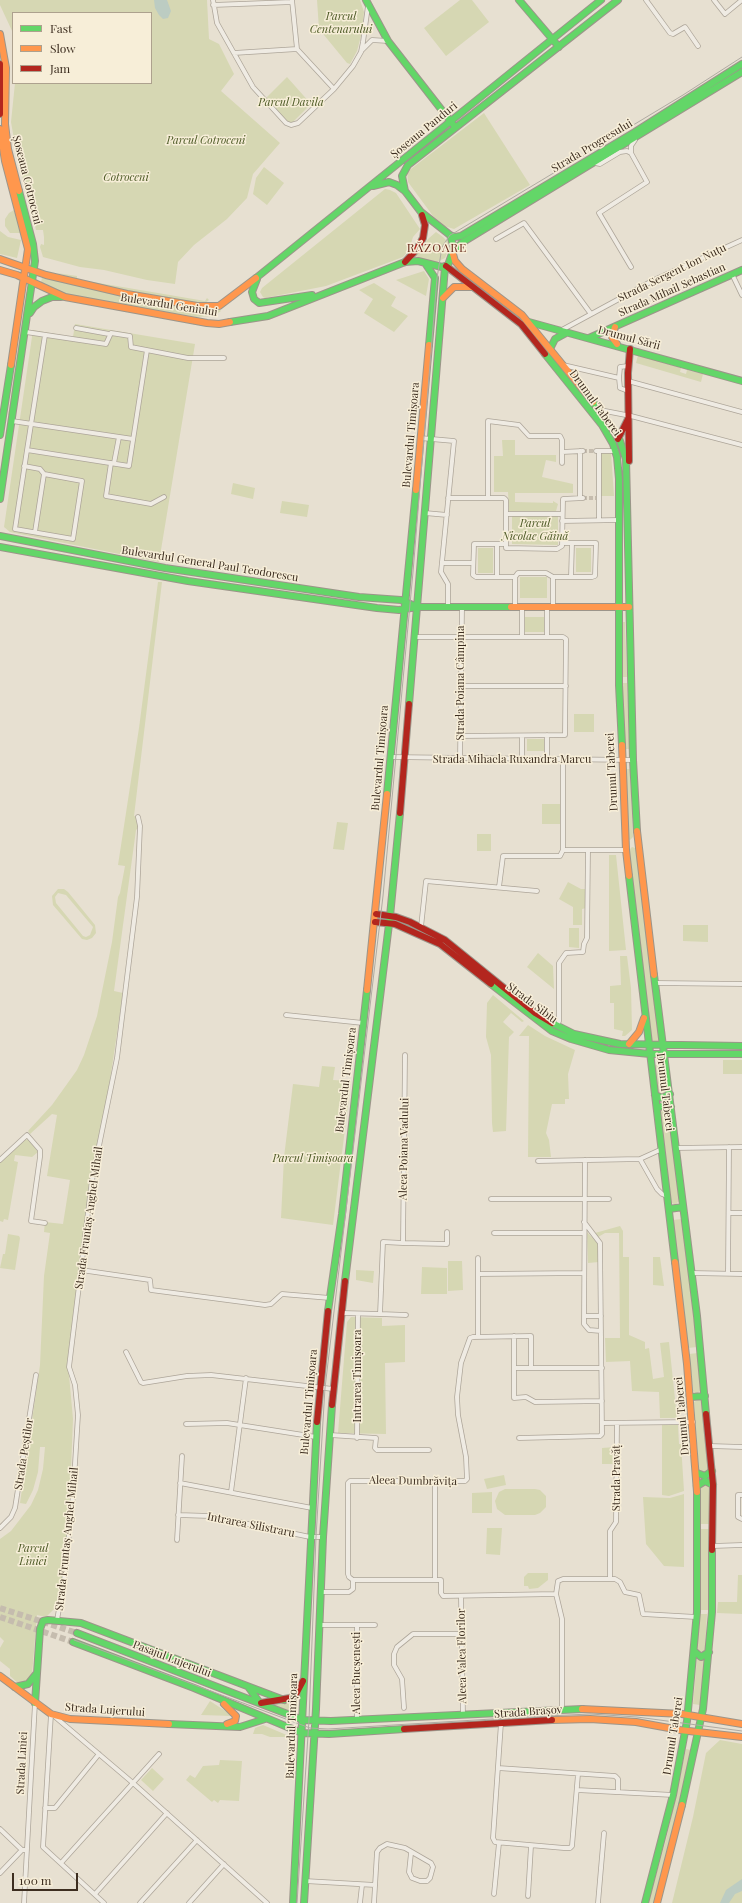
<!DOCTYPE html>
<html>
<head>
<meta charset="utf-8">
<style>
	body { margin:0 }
	#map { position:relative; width:742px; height:1903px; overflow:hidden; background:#e7e0d1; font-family:"Playfair Display",serif }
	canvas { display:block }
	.legend { position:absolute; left:12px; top:12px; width:140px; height:72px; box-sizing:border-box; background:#f7eed8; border:1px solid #ada18e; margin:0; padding:5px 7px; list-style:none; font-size:12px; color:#3d2e20 }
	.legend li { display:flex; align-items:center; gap:8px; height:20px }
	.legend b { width:20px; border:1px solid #ada18e }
	.scale { position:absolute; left:12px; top:1873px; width:66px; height:18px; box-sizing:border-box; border:2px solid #3d2e20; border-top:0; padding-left:5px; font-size:12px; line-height:14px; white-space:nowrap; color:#3d2e20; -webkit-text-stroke:3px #f7eed8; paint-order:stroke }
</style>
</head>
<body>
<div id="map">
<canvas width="742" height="1903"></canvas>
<ul class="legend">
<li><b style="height:5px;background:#63d668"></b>Fast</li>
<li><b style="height:5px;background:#ff974d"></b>Slow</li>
<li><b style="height:5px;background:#b3261e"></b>Jam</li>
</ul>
<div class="scale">100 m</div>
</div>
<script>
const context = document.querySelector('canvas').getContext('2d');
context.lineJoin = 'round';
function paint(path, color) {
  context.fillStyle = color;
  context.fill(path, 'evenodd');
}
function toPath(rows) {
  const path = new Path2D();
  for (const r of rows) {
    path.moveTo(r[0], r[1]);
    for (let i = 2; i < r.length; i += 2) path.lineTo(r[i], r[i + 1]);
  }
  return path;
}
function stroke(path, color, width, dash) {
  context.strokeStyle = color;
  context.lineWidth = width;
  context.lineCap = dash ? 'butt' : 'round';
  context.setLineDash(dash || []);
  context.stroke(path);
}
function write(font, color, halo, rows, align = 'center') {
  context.font = font + ' "Playfair Display",serif';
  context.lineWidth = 3;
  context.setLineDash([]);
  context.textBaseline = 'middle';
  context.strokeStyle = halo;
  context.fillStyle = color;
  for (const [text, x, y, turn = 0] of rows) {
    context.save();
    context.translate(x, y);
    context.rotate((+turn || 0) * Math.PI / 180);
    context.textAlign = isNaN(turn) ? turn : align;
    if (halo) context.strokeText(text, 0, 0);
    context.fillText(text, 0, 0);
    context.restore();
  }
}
paint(toPath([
	[0,0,207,0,209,39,219,44,234,74,221,91,280,143,253,174,247,198,227,219,194,245,178,262,175,284,147,280,104,270,80,267,43,257,40,247,41,244,44,245,44,237,43,230,36,230,16,151,11,122,15,83,151,83,151,13,13,13,13,33,0,5],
	[317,0,360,0,364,12,362,32,357,51,350,64,347,63,319,29],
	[460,0,472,0,489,22,446,56,424,28],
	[287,77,311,104,293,122,288,123,266,98],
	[484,113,530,185,454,229,444,226,433,216,408,182,407,172],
	[264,167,284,183,267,205,253,194,256,178],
	[385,189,390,190,396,193,420,229,413,237,409,250,403,257,326,286,265,298,263,297,260,292,262,288],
	[14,210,21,233,10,233,5,226,5,219,9,213],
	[0,231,8,237,21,240,17,258,0,254],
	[436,232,443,237,448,242,449,249,445,258,437,262,416,258,415,256,428,239],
	[424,271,429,279,426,296,396,280],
	[57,273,77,276,77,279,93,282,205,301,207,298,209,300,204,304,133,293,74,278],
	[42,277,69,284,219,309,221,311,213,316,196,317,69,295,41,283],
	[374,283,396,297,391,306,408,316,394,332,364,313,373,299,359,290],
	[26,292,28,293,9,415,8,415],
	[75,324,195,344,159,562,10,532,4,527,33,330,73,337],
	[638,355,681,368,680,372,686,374,687,370,703,374,701,382,636,363],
	[502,440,515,440,515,455,556,455,556,462,546,460,542,477,573,484,573,493,515,493,515,502,553,503,553,501,558,504,556,511,509,511,508,492,494,492,494,456,503,456],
	[601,452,611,452,614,496,601,496],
	[233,483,255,488,253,499,231,494],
	[282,501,309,505,307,517,280,513],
	[512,515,558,515,558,545,512,544],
	[478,548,493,548,493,573,478,573],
	[576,548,591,548,591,572,576,572],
	[520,577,547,577,547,598,520,598],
	[158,582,162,582,134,816,138,817,140,826,136,830,114,991,123,993,109,1087,91,1181,68,1364,73,1419,68,1543,57,1606,46,1617,37,1615,32,1675,28,1680,19,1684,10,1676,10,1669,0,1661,0,1648,4,1641,0,1637,0,1539,11,1531,31,1505,38,1490,43,1469,45,1447,40,1447,38,1472,33,1490,26,1504,20,1503,40,1365,44,1276,50,1233,44,1232,45,1222,63,1224,70,1180,47,1176,57,1115,52,1114,30,1134,28,1131,52,1105,77,1070,84,1055,97,1016,112,942,118,897,120,893,125,866,118,865,139,728],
	[525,617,544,617,544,632,525,632],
	[622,622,625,622,627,677,622,677],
	[622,683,627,683,629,749,624,749],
	[574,714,594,714,594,732,574,732],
	[527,739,544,739,544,751,527,751],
	[624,769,630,769,633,837,630,840,628,839],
	[542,804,560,804,560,824,542,824],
	[337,822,348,823,344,850,333,849],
	[477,834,491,834,491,851,477,851],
	[632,847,635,848,636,850,661,1042,651,1041,629,850],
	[609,855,616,855,626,950,609,951],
	[568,882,581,889,586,889,586,908,582,909,582,925,573,925,573,907,559,899],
	[58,889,64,889,68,892,95,925,96,933,92,938,87,940,82,939,53,905,52,896],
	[58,893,66,895,93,927,90,935,86,937,83,936,56,903,55,897],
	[683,925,708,925,708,942,683,941],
	[569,928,579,928,579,948,569,947],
	[538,953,553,966,554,989,527,967],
	[620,956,627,956,631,988,632,1030,625,1036,622,1036,623,1031,614,1029,614,1003,610,1003,610,986,621,985],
	[493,995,524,1021,522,1022,511,1013,503,1022,514,1032,509,1037,506,1131,493,1132,492,1123,491,1055,486,1037,487,1003],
	[528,1025,545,1036,575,1050,568,1074,569,1099,565,1099,565,1104,552,1104,546,1133,549,1140,551,1157,528,1157,529,1036,519,1036],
	[723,1060,742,1060,742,1074,723,1074],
	[662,1064,666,1091,662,1094,658,1092,654,1065],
	[322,1066,335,1067,333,1080,351,1081,333,1225,281,1218,284,1157,293,1084,319,1087],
	[664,1108,669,1111,679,1201,675,1205,671,1202,660,1112],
	[23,1139,29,1140,38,1152,32,1157,15,1155,14,1161,18,1162,8,1220,4,1219,3,1222,0,1221,0,1162],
	[682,1219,697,1347,688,1348,673,1220],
	[620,1226,623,1231,623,1257,629,1257,629,1335,645,1342,645,1349,649,1348,653,1379,664,1377,660,1343,669,1342,677,1418,660,1418,659,1392,632,1391,630,1361,606,1362,605,1338,620,1338,619,1233,605,1233,598,1237,595,1233],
	[587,1232,599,1245,599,1262,588,1263],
	[8,1234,19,1236,20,1238,15,1270,0,1268,3,1254,5,1254],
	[653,1257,660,1257,664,1286,653,1285],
	[448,1261,462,1261,463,1290,448,1291],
	[422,1267,447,1268,447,1294,421,1294],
	[356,1270,374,1271,373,1283,356,1280],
	[351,1317,382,1318,382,1326,405,1325,405,1362,385,1363,386,1434,338,1433,347,1322],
	[698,1353,701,1390,697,1394,693,1391,689,1354],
	[698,1400,703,1401,709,1469,705,1473,699,1470,694,1402],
	[662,1425,678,1425,679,1444,681,1444,684,1491,669,1496,662,1495],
	[615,1447,615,1464,602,1464,602,1448],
	[504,1475,506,1485,487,1489,484,1479],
	[705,1484,709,1486,710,1488,711,1524,701,1524,700,1488],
	[505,1489,535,1489,540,1490,546,1496,546,1507,540,1513,535,1515,505,1515,497,1509,495,1501,499,1492],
	[492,1492,492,1513,472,1513,472,1493],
	[684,1494,684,1567,664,1566,646,1544,643,1497,670,1498],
	[487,1528,502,1528,500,1555,486,1554],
	[701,1529,710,1529,708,1610,699,1610],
	[528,1573,548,1573,548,1580,538,1588,529,1589,528,1586,524,1586,524,1577],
	[738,1575,742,1575,742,1614,717,1613,718,1602,737,1602],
	[698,1614,707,1614,705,1651,702,1654,696,1651],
	[697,1658,706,1658,700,1705,693,1704],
	[296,1699,298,1703,297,1711,295,1713,274,1705],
	[210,1701,233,1716,201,1715],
	[263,1725,289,1736,289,1737,270,1737,262,1734,253,1734,255,1728],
	[720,1740,742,1744,742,1903,672,1903,693,1817,706,1753],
	[686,1749,691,1750,668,1855,654,1903,648,1903,666,1840],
	[220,1760,242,1761,239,1801,220,1800,218,1803,214,1800,212,1802,186,1780,190,1775,195,1778,203,1766,219,1765],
	[152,1768,164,1779,153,1791,141,1780]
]), '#d6d7b3');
paint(toPath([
	[154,0,167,0,171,11,168,18,163,19,159,15,155,8],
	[742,1879,742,1891,735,1894,729,1903,720,1903,726,1890]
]), '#bcccc2');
stroke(toPath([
	[583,451,596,451],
	[583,498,596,498]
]), '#c5bcae', 4, [4, 2]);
stroke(toPath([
	[0,1608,77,1633],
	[0,1617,73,1642]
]), '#c5bcae', 6, [6, 3]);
const street = toPath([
	[213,0,217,23,253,87,286,123,291,125,298,123,334,89,353,66,361,52,363,42,368,6],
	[292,0,297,49,334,89],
	[646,0,670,33,673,34,685,27,698,46],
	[714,0,725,14,742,0],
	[213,5,292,2],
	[362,50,372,40,388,41],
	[234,53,297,49],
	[595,163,600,164,620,152,627,151,631,153],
	[496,239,524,223,591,314],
	[631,267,599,213,647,182,631,153,631,146,635,140],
	[732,274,742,295],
	[76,328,109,334],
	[560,331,654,280,742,240],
	[26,332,106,344,111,333,130,336,131,347,188,358,224,358],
	[45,335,27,450,129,466,147,350],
	[563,365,619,378],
	[628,381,742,412],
	[628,391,620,388,619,378,620,367,628,366],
	[600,410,631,416,742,445],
	[12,421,133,439],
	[420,438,454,441,441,572,448,584,448,607],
	[596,451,616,451],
	[562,452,583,451],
	[111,463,106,496,151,504,164,497],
	[114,463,119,437],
	[24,466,40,469,44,474,82,481,73,539,15,529,27,450],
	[448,498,504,498,506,500,506,548,557,549,562,546,563,499,583,498],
	[488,498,488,421,519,425,529,436,560,436,562,440,562,463],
	[580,498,580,451],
	[425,513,447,515],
	[506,514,562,514],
	[599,520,599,451],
	[562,521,619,520],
	[35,532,44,474],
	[505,544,474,544,473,575,476,577,515,577],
	[442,563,473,563],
	[497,577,497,544],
	[553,577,553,607],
	[571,577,572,543],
	[515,607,515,577,518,573,546,573,553,577,592,577,595,576,596,543,562,543],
	[522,607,522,637],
	[547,607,547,637],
	[415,637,563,637,566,639,565,735,460,736],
	[461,686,566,686],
	[547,735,547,760],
	[522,736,522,760],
	[390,757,633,760],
	[460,759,462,607],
	[563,760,563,850],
	[563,850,626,850],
	[499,887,503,856,560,856,563,850],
	[421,927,426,881,537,891],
	[656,983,742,984],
	[286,1015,363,1023],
	[557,1026,559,1021,559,963,566,953,583,952,584,944,587,938,588,850],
	[676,1148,742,1147],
	[640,1159,657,1189,662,1194,667,1196],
	[0,1160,27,1135,40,1150,40,1157,31,1221,45,1223],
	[585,1160,584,1324,589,1330,601,1331],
	[538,1161,640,1159,662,1149],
	[491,1199,609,1199],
	[729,1213,742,1213],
	[494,1233,584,1233],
	[403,1243,447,1244,447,1232],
	[478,1258,478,1337],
	[81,1270,150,1280,151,1290,265,1305,271,1304,282,1294,330,1298],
	[692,1273,742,1274],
	[728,1273,729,1147],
	[478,1274,584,1273],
	[342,1313,380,1314,383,1242,403,1243,405,1055],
	[380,1314,406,1315],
	[584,1316,601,1316],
	[514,1336,514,1398,526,1397,535,1402,602,1401],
	[126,1352,141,1382,143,1383,187,1376,211,1375,333,1389],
	[514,1368,602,1368],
	[602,1423,693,1422],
	[186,1424,227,1423,316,1437],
	[330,1435,376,1438,375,1448,377,1450,429,1450],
	[357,1438,358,1314],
	[519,1438,600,1436,602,1434,600,1243,584,1222],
	[710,1446,742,1447],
	[435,1482,435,1580,441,1580,441,1593,443,1596,556,1594],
	[180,1483,312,1508],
	[231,1492,246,1378],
	[742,1495,738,1495,738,1517,742,1519],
	[178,1515,210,1516,310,1537,323,1537],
	[0,1528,11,1517,15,1508,36,1375],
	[177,1540,182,1456],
	[713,1546,742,1545],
	[610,1579,610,1531,616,1522,617,1423],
	[353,1580,435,1580],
	[321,1592,349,1592,353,1589,353,1580,349,1577,348,1574,348,1483,350,1481,465,1481,467,1479,466,1457,458,1415,457,1397,461,1363,470,1338,473,1337,531,1336,531,1368],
	[461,1597,463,1715],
	[57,1620,64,1581,73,1496,78,1415,75,1385,69,1367,92,1180,117,1058,137,897,140,826,138,817],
	[319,1625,375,1625],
	[357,1625,357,1720],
	[404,1708,402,1679,394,1665,394,1654,397,1647,413,1634,462,1634],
	[562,1709,562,1619,556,1594,558,1581,563,1579,615,1579,620,1582,625,1592,639,1595,643,1614,696,1617],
	[51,1714,43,1847,104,1903],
	[54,1716,133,1783,267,1903],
	[501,1723,493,1838,495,1842,564,1848,570,1848,572,1846,578,1774],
	[498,1768,615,1776,618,1779,618,1792],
	[577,1790,673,1795],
	[45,1808,55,1808,99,1754],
	[0,1829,22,1850],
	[61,1863,159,1754],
	[0,1873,22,1850,27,1850],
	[305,1881,375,1885],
	[95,1894,167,1813],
	[494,1894,499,1843],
	[528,1896,531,1846],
	[24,1903,35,1703],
	[140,1903,197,1840],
	[189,1903,224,1864],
	[360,1903,362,1885],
	[374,1903,377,1852,380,1848,387,1844,405,1848,431,1863,433,1867,430,1878,427,1881,420,1881,412,1878,409,1872,411,1853],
	[598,1903,604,1833]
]);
const fast = toPath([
	[366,0,388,41,455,127],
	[519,0,559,47],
	[405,191,402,176,408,165,618,0],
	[450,235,455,237,461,236,635,132,742,64],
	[454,250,463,242,742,72],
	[425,263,435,278,429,345],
	[256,278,601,0],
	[257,279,252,292,254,299,259,303,312,295],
	[30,313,34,307,42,301,52,297,61,297],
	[230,322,268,316,405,262,418,261,442,267,448,265,454,248,450,235,421,212,405,191,397,185,389,182,373,186],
	[529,322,742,381],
	[589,338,742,270],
	[550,349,555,339,566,333],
	[545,354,602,425,613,444,617,457,619,479,619,685,622,745],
	[593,402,619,438,626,459,633,760,637,831],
	[0,435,11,365],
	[0,499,35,261,33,244,19,191],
	[0,536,165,568,359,597,401,600,417,607],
	[0,547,188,581,377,608,399,610,417,607,511,607],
	[409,704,445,267],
	[387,794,416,490],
	[629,876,675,1262],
	[654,975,697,1316,706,1414],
	[491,984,552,1031,571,1039,609,1050,650,1054,742,1054],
	[552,1023,574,1034,620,1044,742,1046],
	[655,1095,662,1098,670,1094],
	[657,1108,665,1105,671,1107],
	[669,1209,683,1207],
	[345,1281,390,916,400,813],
	[328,1311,342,1214,367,990],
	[691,1397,705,1396],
	[697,1473,705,1476,712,1471],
	[697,1486,705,1481,713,1485],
	[77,1633,303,1720,331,1721,582,1709],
	[73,1642,194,1688,302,1733,329,1734,404,1729],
	[694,1651,701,1657,709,1652],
	[15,1687,28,1684,36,1674],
	[249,1688,260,1703],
	[35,1703,40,1629,43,1621,48,1620,81,1623,284,1700],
	[169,1724,240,1727,265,1719],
	[682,1805,703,1709,712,1612,712,1550],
	[293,1903,317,1422],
	[304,1903,316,1709,323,1537,332,1405],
	[645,1903,673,1795,687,1721,697,1612,697,1492]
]);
const slow = toPath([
	[0,34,6,68,5,124,8,149,19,191],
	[0,129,5,161,28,249,11,365],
	[453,254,455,261,462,269,522,315,593,402],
	[0,259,46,275,127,294,197,306,219,306,256,278],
	[0,270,17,275,65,297,207,323,219,324,230,322],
	[443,298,454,287,471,287],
	[615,327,612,337,617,344],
	[416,490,429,345],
	[511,607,629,607],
	[622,745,626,850,629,876],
	[637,831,654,975],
	[367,990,387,794],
	[629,1044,639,1032,644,1018],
	[675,1262,687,1364,697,1492],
	[0,1676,51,1714,70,1719,169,1724],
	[224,1704,236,1716,235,1721,227,1724],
	[582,1709,682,1714,742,1724],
	[552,1720,590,1719,636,1722,680,1730,742,1737],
	[657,1903,682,1805]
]);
const jam = toPath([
	[0,64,0,114],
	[405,262,417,249,423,238,425,225,422,215],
	[446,266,521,324,545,354],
	[618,439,628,419],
	[629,461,628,373,630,349],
	[400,813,409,704],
	[376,914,396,917,410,922,445,940,535,1013,552,1023],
	[375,922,395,924,440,944,491,984],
	[332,1405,345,1281],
	[706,1414,713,1485,712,1550],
	[317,1422,328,1311],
	[261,1703,290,1698,296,1694,303,1681],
	[404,1729,552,1720]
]);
stroke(street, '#ada599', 5.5);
stroke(fast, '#9c958a', 8);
stroke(slow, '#9c958a', 8);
stroke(jam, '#9c958a', 8);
stroke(street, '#efebe3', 4);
stroke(fast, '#63d668', 6);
stroke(slow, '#ff974d', 6);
stroke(jam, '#b3261e', 6);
stroke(toPath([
	[74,1640,310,1728,328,1729,525,1717,590,1714,637,1717,742,1731],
	[297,1903,309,1720,316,1537,325,1388,383,896,413,572,437,278,442,247,450,235,454,233,683,95,742,57]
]), '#afaaa2', 1);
write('italic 11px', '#4d5a26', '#f7eed8', [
	["Parcul",341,17],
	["Centenarului",341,30],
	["Parcul Davila",291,103],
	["Parcul Cotroceni",206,141],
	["Cotroceni",126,178],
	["Parcul",535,524],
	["Nicolae Găină",535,537],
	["Parcul Timișoara",313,1159],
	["Parcul",33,1549],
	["Liniei",33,1562]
]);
write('11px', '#3d2e20', '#f7eed8', [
	["Șoseaua Panduri",424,130,-39],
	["Strada Progresului",592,146,-31],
	["Șoseaua Cotroceni",27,180,76],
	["Strada Sergent Ion Nuțu",672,273,-26],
	["Strada Mihail Sebastian",672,290,-24],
	["Bulevardul Geniului",169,305,9],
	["Drumul Sării",629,338,15],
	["Drumul Taberei",595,403,54],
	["Bulevardul Timișoara",411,435,-85],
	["Bulevardul General Paul Teodorescu",210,564,9],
	["Strada Poiana Câmpina",461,683,-90],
	["Bulevardul Timișoara",380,758,-85],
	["Strada Mihaela Ruxandra Marcu",512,760],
	["Drumul Taberei",612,772,-93],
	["Strada Sibiu",532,1003,37],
	["Bulevardul Timișoara",346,1080,-83],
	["Drumul Taberei",665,1092,83],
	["Aleea Poiana Vadului",404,1149,-89],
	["Strada Fruntaș Anghel Mihail",89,1218,-82],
	["Intrarea Timișoara",358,1376,-90],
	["Bulevardul Timișoara",309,1402,-85],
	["Drumul Taberei",682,1416,-95],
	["Strada Peștilor",24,1454,-81],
	["Strada Pravăț",617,1478,-90],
	["Aleea Dumbrăvița",413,1481,1],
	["Intrarea Silistraru",251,1525,11],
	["Strada Fruntaș Anghel Mihail",67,1539,-84],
	["Aleea Valea Florilor",462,1656,-91],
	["Pasajul Lujerului",172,1659,21],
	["Aleea Bucșenești",357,1673,-90],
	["Strada Lujerului",105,1710,4],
	["Strada Brașov",528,1712,-4],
	["Bulevardul Timișoara",292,1726,-88],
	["Drumul Taberei",673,1736,-81],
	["Strada Liniei",22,1763,-87]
]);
context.letterSpacing = '1px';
write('12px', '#6b2e1e', '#f7eed8', [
	["RĂZOARE",437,248]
]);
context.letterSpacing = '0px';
</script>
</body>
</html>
